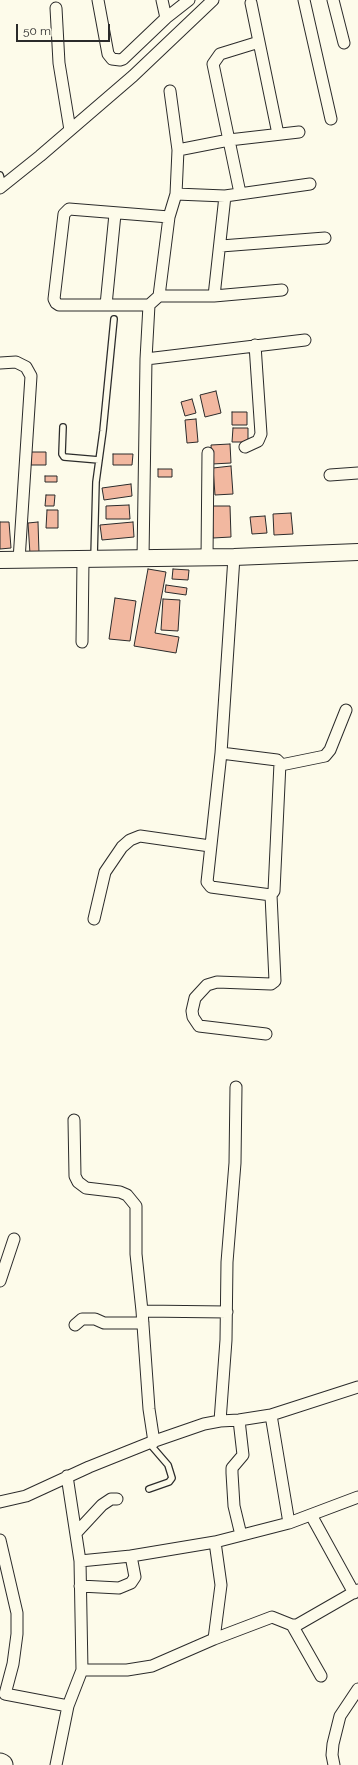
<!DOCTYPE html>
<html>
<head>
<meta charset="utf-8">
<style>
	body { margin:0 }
	#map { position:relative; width:358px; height:1765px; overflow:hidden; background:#fdfbea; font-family:Raleway,sans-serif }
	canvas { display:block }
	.scale { position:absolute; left:16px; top:24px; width:94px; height:18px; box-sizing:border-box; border:2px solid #2b2b2b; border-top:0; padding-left:5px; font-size:12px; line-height:14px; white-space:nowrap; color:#2b2b2b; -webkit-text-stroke:3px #fdfbea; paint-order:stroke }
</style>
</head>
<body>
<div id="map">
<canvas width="358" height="1765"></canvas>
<div class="scale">50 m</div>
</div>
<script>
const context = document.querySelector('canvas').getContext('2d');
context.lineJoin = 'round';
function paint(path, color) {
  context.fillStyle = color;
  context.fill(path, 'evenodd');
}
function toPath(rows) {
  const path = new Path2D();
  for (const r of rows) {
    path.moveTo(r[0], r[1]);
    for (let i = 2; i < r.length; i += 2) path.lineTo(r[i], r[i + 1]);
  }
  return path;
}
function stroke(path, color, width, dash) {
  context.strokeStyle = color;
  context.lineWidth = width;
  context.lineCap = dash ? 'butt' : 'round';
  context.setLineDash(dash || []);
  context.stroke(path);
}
const building = toPath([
	[216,391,221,413,205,417,200,395,216,391],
	[192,399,196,413,185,416,181,402,192,399],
	[232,412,247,412,247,425,232,425,232,412],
	[196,419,198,442,187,443,185,420,196,419],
	[233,428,248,428,248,442,232,442,233,428],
	[230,444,231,463,212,464,211,445,230,444],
	[31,452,46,452,46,465,31,465,31,452],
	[113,454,133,454,132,465,113,465,113,454],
	[231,466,233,494,215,495,213,468,231,466],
	[158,469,172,469,172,477,158,477,158,469],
	[45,476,57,476,57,482,45,482,45,476],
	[131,484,132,496,104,500,102,488,131,484],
	[46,495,55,495,54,506,45,506,46,495],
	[129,505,130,519,106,519,106,506,129,505],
	[212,506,230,506,231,537,213,538,212,506],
	[47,510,58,510,58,528,46,528,47,510],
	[291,513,293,534,274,535,273,514,291,513],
	[265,516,267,533,252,534,250,517,265,516],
	[0,522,9,522,11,548,0,549,0,522],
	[38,522,39,553,30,554,28,523,38,522],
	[133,522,134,537,102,540,100,525,133,522],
	[148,569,166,572,155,633,179,637,176,653,134,646,148,569],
	[173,569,189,570,188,580,172,579,173,569],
	[166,585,187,588,186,595,165,592,166,585],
	[115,598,136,601,130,641,109,639,115,598],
	[163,599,180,600,178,631,161,630,163,599]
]);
paint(building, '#f2b8a0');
stroke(building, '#2b2b2b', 1);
const lane = toPath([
	[0,175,3,185],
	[63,427,62,454,64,457,99,460],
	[94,558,96,482,103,431,114,319],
	[149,1443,168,1465,172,1478,169,1482,149,1489]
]);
const street = toPath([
	[98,0,108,54,112,59,120,60,123,59,166,18,189,0],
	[162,0,166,18],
	[304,0,331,119],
	[333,0,344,43],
	[251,3,278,134],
	[56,8,59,63,70,130],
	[170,91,178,150,176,194],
	[178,150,229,140,299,132],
	[0,188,40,156,133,76,213,0],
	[240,193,213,64,220,54,259,42],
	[221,246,325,238],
	[159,296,214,296,282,290],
	[214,296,225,196],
	[106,305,115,214],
	[149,305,59,305,56,303,54,299,64,214,69,209,169,217],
	[146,359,305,340],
	[0,363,16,362,26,367,31,376,19,560],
	[245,447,258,441,261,434,255,345],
	[330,475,358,473],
	[143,558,146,359,149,305,159,296,169,217,176,194,225,196,310,184],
	[207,558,208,453],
	[82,642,83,560],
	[221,753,277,760,280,763,274,891,271,895,211,887,207,882,221,753,234,557],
	[281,765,325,756,330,750,346,710],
	[94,919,105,872,122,847,130,840,140,836,210,846],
	[266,1034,199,1026,193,1017,192,1011,195,998,207,985,217,982,271,984,275,981,271,895],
	[74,1120,75,1176,78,1182,86,1188,120,1192,127,1195,136,1206,136,1254,142,1311],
	[0,1281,14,1239],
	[75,1325,82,1319,95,1319,104,1323,143,1323],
	[239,1420,243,1455,232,1468,232,1473,234,1506,241,1535],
	[220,1421,239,1420,271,1415,358,1387],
	[154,1442,149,1409,142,1311,227,1312],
	[0,1502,26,1496,89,1467,149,1443,204,1424,220,1421,226,1340,227,1262,235,1163,236,1087],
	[311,1515,354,1593],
	[289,1523,358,1497],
	[76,1533,102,1505,111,1499,117,1499],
	[0,1540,17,1613,17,1634,13,1664,5,1694,68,1706],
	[80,1561,131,1556,215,1542],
	[80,1586,119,1588,131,1583,135,1577,131,1556],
	[292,1625,321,1676],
	[214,1639,272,1617,292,1625,297,1625,358,1590],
	[82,1670,127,1670,152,1666,214,1639,221,1585,215,1542,289,1523,271,1415],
	[56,1765,68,1706,82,1670,80,1561,67,1476],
	[334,1765,332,1755,333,1744,340,1716,358,1689]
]);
const secondary = toPath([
	[0,560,234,557,358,552]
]);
const highway = toPath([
	[0,1764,2,1765]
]);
stroke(lane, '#2b2b2b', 8);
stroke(street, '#2b2b2b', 13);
stroke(secondary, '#2b2b2b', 18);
stroke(highway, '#2b2b2b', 23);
stroke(lane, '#fdfbea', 5.5);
stroke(street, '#fdfbea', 11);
stroke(secondary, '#fdfbea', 16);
stroke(highway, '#fdfbea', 21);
</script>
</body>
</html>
